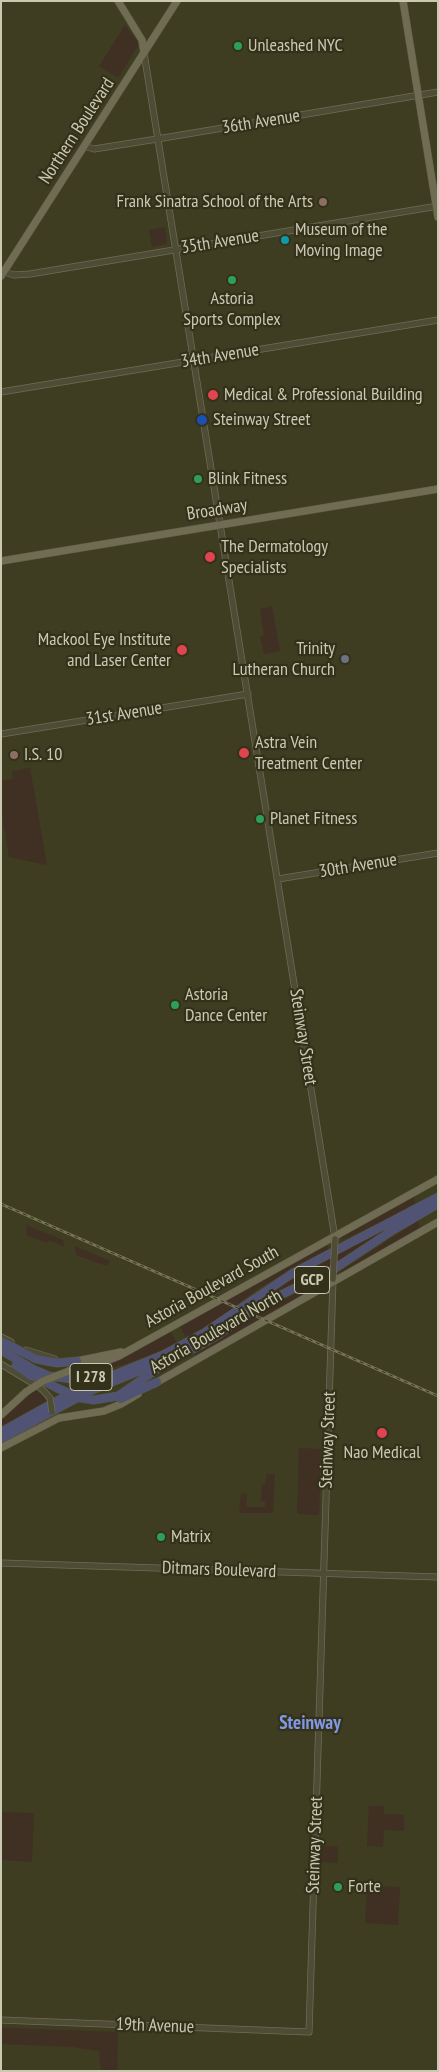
<!DOCTYPE html>
<html>
<head>
<meta charset="utf-8">
<style>
	body { margin:0 }
	#map { position:relative; width:439px; height:2072px; overflow:hidden; background:#3e3c21; font-family:"PT Sans Narrow",sans-serif }
	canvas { display:block }
	.frame { position:absolute; inset:0; border:2px solid #cac9b1; pointer-events:none }
</style>
</head>
<body>
<div id="map">
<canvas width="439" height="2072"></canvas>
<div class="frame"></div>
</div>
<script>
const context = document.querySelector('canvas').getContext('2d');
context.lineJoin = 'round';
function paint(path, color) {
  context.fillStyle = color;
  context.fill(path, 'evenodd');
}
function toPath(rows) {
  const path = new Path2D();
  for (const r of rows) {
    path.moveTo(r[0], r[1]);
    for (let i = 2; i < r.length; i += 2) path.lineTo(r[i], r[i + 1]);
  }
  return path;
}
function stroke(path, color, width, dash) {
  context.strokeStyle = color;
  context.lineWidth = width;
  context.lineCap = dash ? 'butt' : 'round';
  context.setLineDash(dash || []);
  context.stroke(path);
}
function write(font, color, halo, rows, align = 'center') {
  context.font = font + ' "PT Sans Narrow",sans-serif';
  context.lineWidth = 4.5;
  context.setLineDash([]);
  context.textBaseline = 'middle';
  context.strokeStyle = halo;
  context.fillStyle = color;
  for (const [text, x, y, turn = 0] of rows) {
    context.save();
    context.translate(x, y);
    context.rotate((+turn || 0) * Math.PI / 180);
    context.textAlign = isNaN(turn) ? turn : align;
    if (halo) context.strokeText(text, 0, 0);
    context.fillText(text, 0, 0);
    context.restore();
  }
}
paint(toPath([
	[125,25,137,41,138,46,118,78,99,66],
	[165,227,167,244,152,247,149,230],
	[272,606,280,651,264,654,260,637,264,636,260,609],
	[30,768,47,865,9,857,1,807,1,781,13,779,12,771],
	[414,1196,415,1203,398,1214,342,1240,342,1236],
	[418,1221,420,1229,341,1276,341,1271],
	[395,1224,323,1271,260,1299,281,1283,359,1240],
	[26,1225,63,1240,64,1247,49,1240,47,1243,27,1235],
	[328,1244,328,1249,257,1289,224,1316,186,1338,180,1326],
	[75,1246,105,1259,110,1261,108,1265,104,1265,76,1255],
	[327,1279,326,1284,196,1357,194,1353,228,1333,257,1312],
	[171,1332,177,1343,154,1354,101,1372,64,1376,110,1364],
	[35,1390,42,1395,46,1401,1,1426,1,1420],
	[299,1448,321,1449,319,1515,297,1514],
	[266,1474,275,1474,273,1513,239,1513,241,1493,247,1494,246,1507,265,1507,265,1501,261,1501,262,1484,265,1484,266,1476,270,1481],
	[369,1806,384,1806,384,1814,404,1815,404,1831,384,1830,383,1847,367,1846],
	[1,1812,34,1813,32,1862,1,1860],
	[322,1846,338,1847,338,1863,321,1862],
	[367,1886,400,1887,398,1925,365,1923],
	[1,2028,116,2032,118,2034,117,2071,101,2071,99,2051,73,2047,1,2044]
]), '#3f3023');
const minor = toPath([
	[144,53,335,1238],
	[84,146,94,149,157,139,438,92],
	[4,272,14,275,30,274,438,206],
	[1,392,438,320],
	[1,734,248,694],
	[278,879,438,853],
	[1,1337,11,1342],
	[26,1350,55,1359],
	[1,1364,42,1389,50,1398],
	[1,1563,438,1577],
	[1,2020,309,2032,333,1279]
]);
const major = toPath([
	[118,1,142,40,144,53],
	[403,1,438,217],
	[1,276,177,1],
	[1,561,438,489],
	[77,1361,121,1352],
	[69,1371,101,1363,119,1356,438,1179],
	[154,1384,438,1222],
	[1,1415,26,1392],
	[1,1448,59,1418,104,1411,121,1404,138,1394]
]);
const highway = toPath([
	[1,1341,36,1359,57,1363,77,1361],
	[1,1350,33,1369,49,1376,72,1379,107,1372],
	[16,1365,31,1376],
	[28,1372,57,1388],
	[121,1399,157,1382],
	[94,1400,118,1396,156,1370],
	[1,1432,75,1391,163,1355,204,1333,293,1273,438,1197],
	[1,1439,90,1391,195,1348,220,1334,258,1306,334,1269,393,1230,438,1204]
]);
stroke(minor, '#6f6d56', 7);
stroke(major, '#5a5941', 8);
stroke(highway, '#595740', 9);
stroke(minor, '#4e4c35', 5.5);
stroke(major, '#6f6c53', 7);
stroke(highway, '#515375', 8);
const rail = toPath([
	[1,1204,438,1396]
]);
stroke(rail, '#767357', 3);
stroke(rail, '#33311a', 1, [4]);
const minorBridge = toPath([
	[333,1279,335,1239],
	[50,1398,52,1412]
]);
const majorBridge = toPath([
	[26,1392,43,1381,69,1371]
]);
const highwayBridge = toPath([
	[57,1388,80,1398,94,1400]
]);
stroke(minorBridge, '#6f6d56', 7, []);
stroke(majorBridge, '#5a5941', 8, []);
stroke(highwayBridge, '#595740', 9, []);
stroke(minorBridge, '#4e4c35', 5.5);
stroke(majorBridge, '#6f6c53', 7);
stroke(highwayBridge, '#515375', 8);
for (const [x, y, r, color] of [
	[238,46,5,"#2e9e5b"],
	[323,202,5,"#8d6e63"],
	[285,240,5,"#0f9aa8"],
	[232,280,5,"#2e9e5b"],
	[213,395,6,"#e0444e"],
	[202,420,6,"#1a4fb4"],
	[198,479,5,"#2e9e5b"],
	[210,557,6,"#e0444e"],
	[182,650,6,"#e0444e"],
	[345,659,5,"#6b7280"],
	[244,753,6,"#e0444e"],
	[14,755,5,"#8d6e63"],
	[260,819,5,"#2e9e5b"],
	[175,1005,5,"#2e9e5b"],
	[382,1433,6,"#e0444e"],
	[161,1537,5,"#2e9e5b"],
	[338,1887,5,"#2e9e5b"]
]) {
  const dot = new Path2D();
  dot.arc(x, y, r, 0, 2 * Math.PI);
  context.fillStyle = color;
  context.fill(dot);
  stroke(dot, '#33311a', 2);
}
for (const [x, y, w] of [
	[312,1280,35],
	[91,1377,42]
]) {
  const box = new Path2D();
  box.roundRect(x - w / 2, y - 13.5, w, 27, 4);
  context.fillStyle = '#33311a';
  context.fill(box);
  stroke(box, '#cac9b1', 1);
}
write('bold 16px', '#cac9b1', null, [
	["GCP",312,1280],
	["I 278",91,1377]
]);
write('18px', '#cac9b1', '#33311a', [
	["Unleashed NYC",248,46],
	["Frank Sinatra School of the Arts",313,202,"right"],
	["Museum of the",295,230],
	["Moving Image",295,251],
	["Astoria",232,299,"center"],
	["Sports Complex",232,320,"center"],
	["Medical & Professional Building",224,395],
	["Steinway Street",213,420],
	["Blink Fitness",208,479],
	["The Dermatology",221,547],
	["Specialists",221,568],
	["Mackool Eye Institute",171,640,"right"],
	["and Laser Center",171,661,"right"],
	["Trinity",335,649,"right"],
	["Lutheran Church",335,670,"right"],
	["Astra Vein",255,743],
	["Treatment Center",255,764],
	["I.S. 10",24,755],
	["Planet Fitness",270,819],
	["Astoria",185,995],
	["Dance Center",185,1016],
	["Nao Medical",382,1453,"center"],
	["Matrix",171,1537],
	["Forte",348,1887]
], 'left');
write('18px', '#cac9b1', '#33311a', [
	["36th Avenue",261,122,-9],
	["Northern Boulevard",77,131,-57],
	["35th Avenue",220,242,-9],
	["34th Avenue",220,356,-9],
	["Broadway",217,510,-9],
	["31st Avenue",124,714,-9],
	["30th Avenue",358,866,-9],
	["Steinway Street",303,1037,81],
	["Astoria Boulevard South",212,1287,-29],
	["Astoria Boulevard North",216,1332,-30],
	["Steinway Street",328,1440,-88],
	["Ditmars Boulevard",219,1570,2],
	["Steinway Street",315,1845,-88],
	["19th Avenue",155,2026,2]
]);
write('bold 19px', '#8198e6', '#33311a', [
	["Steinway",310,1724]
]);
</script>
</body>
</html>
